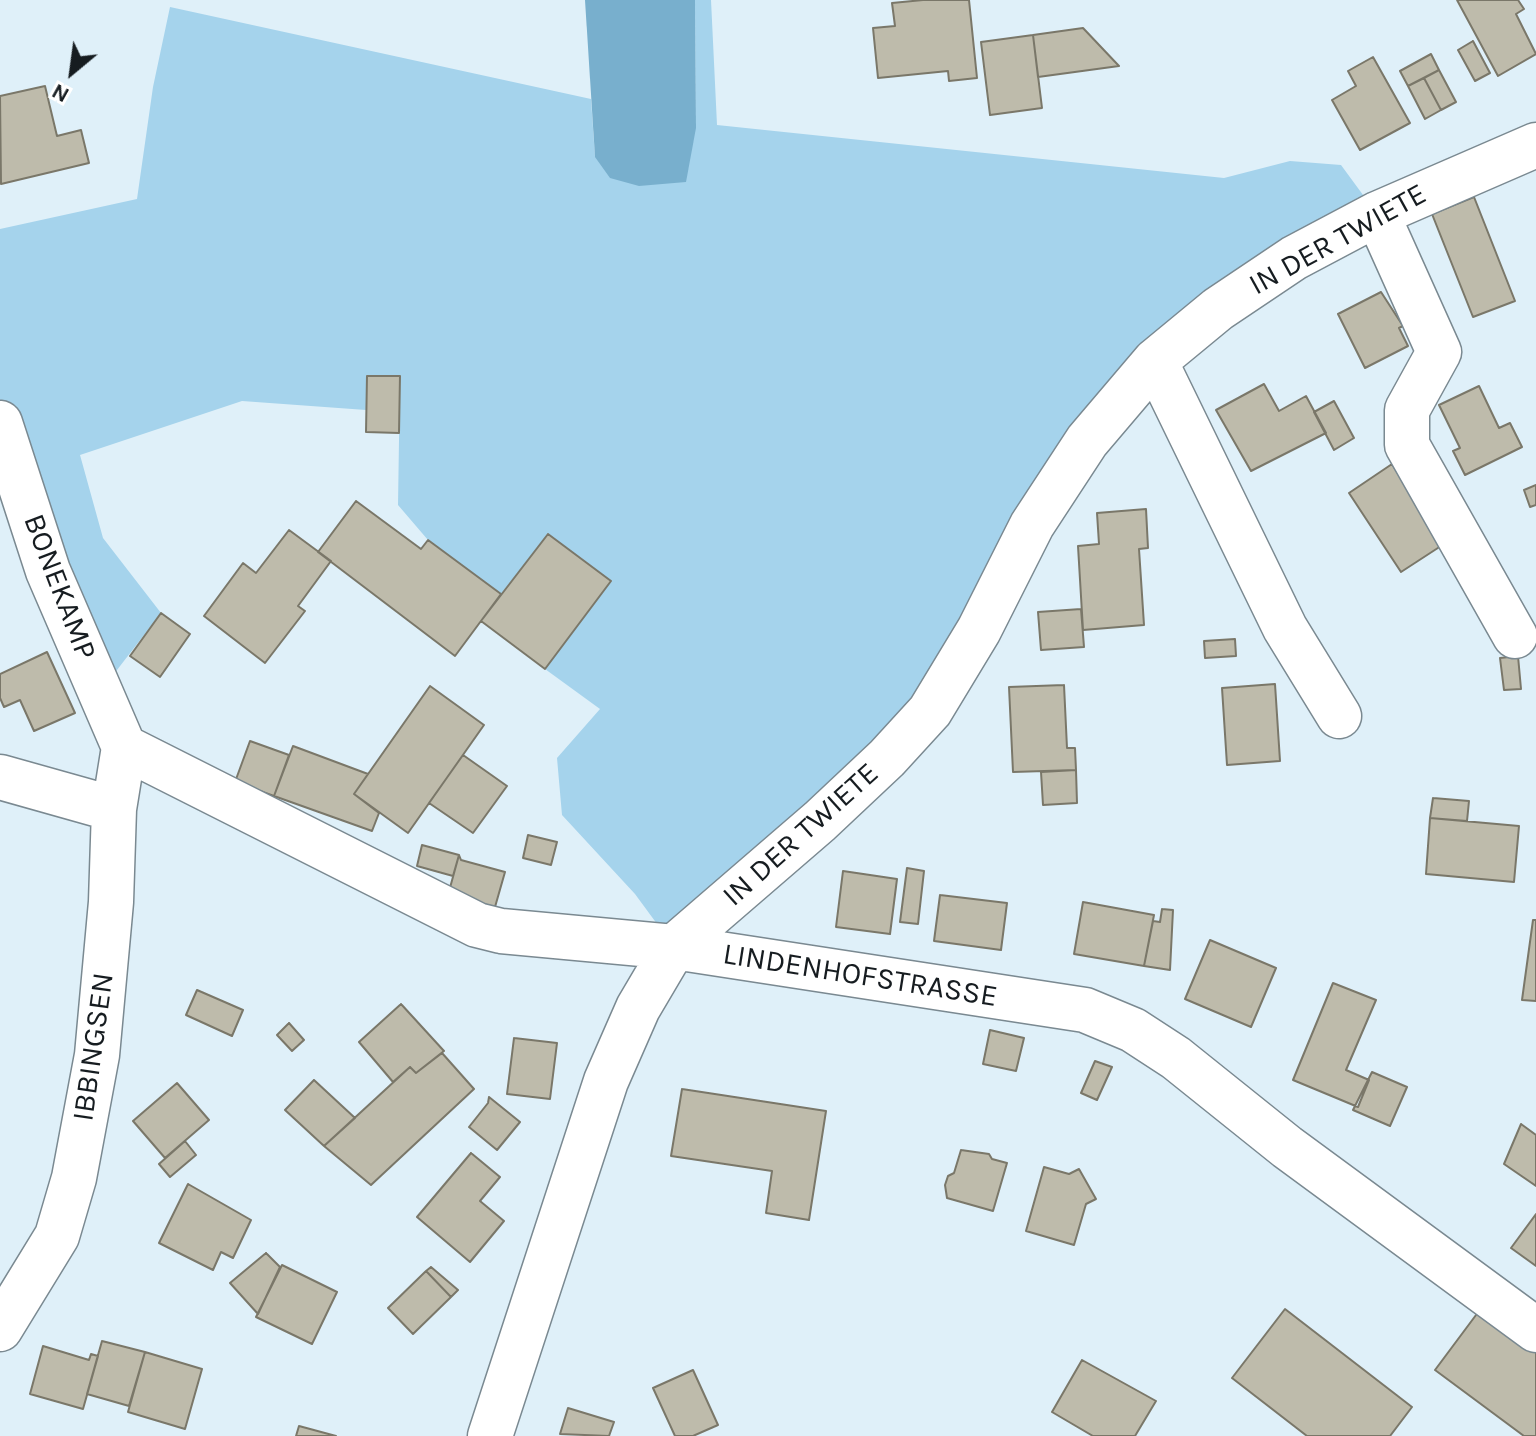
<!DOCTYPE html>
<html>
<head>
<meta charset="utf-8">
<style>
	body { margin:0 }
	#map { position:relative; width:1536px; height:1436px; overflow:hidden; background:#dff0f9; font-family:Karla,sans-serif }
	canvas { display:block }
	.north { position:absolute; left:32px; top:32px; width:80px; height:80px; -webkit-text-stroke:6px #fff; paint-order:stroke; rotate:209deg; font-size:22px; font-weight:700; line-height:32px; text-align:center; color:#161c20 }
	.north::after { content:''; display:block; margin:auto; width:28px; height:36px; background:#161c20; clip-path:polygon(50% 0,100% 100%,50% 72%,0 100%) }
</style>
</head>
<body>
<div id="map">
<canvas width="1536" height="1436"></canvas>
<div class="north">N</div>
</div>
<script>
const context = document.querySelector('canvas').getContext('2d');
context.lineJoin = 'round';
function paint(path, color) {
  context.fillStyle = color;
  context.fill(path, 'evenodd');
}
function toPath(rows) {
  const path = new Path2D();
  for (const r of rows) {
    path.moveTo(r[0], r[1]);
    for (let i = 2; i < r.length; i += 2) path.lineTo(r[i], r[i + 1]);
  }
  return path;
}
function stroke(path, color, width, dash) {
  context.strokeStyle = color;
  context.lineWidth = width;
  context.lineCap = dash ? 'butt' : 'round';
  context.setLineDash(dash || []);
  context.stroke(path);
}
function write(font, color, halo, rows, align = 'center') {
  context.font = font + ' Karla,sans-serif';
  context.lineWidth = 6;
  context.setLineDash([]);
  context.textBaseline = 'middle';
  context.strokeStyle = halo;
  context.fillStyle = color;
  for (const [text, x, y, turn = 0] of rows) {
    context.save();
    context.translate(x, y);
    context.rotate((+turn || 0) * Math.PI / 180);
    context.textAlign = isNaN(turn) ? turn : align;
    if (halo) context.strokeText(text, 0, 0);
    context.fillText(text, 0, 0);
    context.restore();
  }
}
paint(toPath([
	[695,0,711,0,717,125,1224,178,1290,161,1341,165,1377,214,1155,361,930,711,674,947,635,894,562,815,557,758,600,709,545,669,610,581,548,534,501,594,428,540,398,505,400,376,367,376,366,410,242,401,80,455,103,538,161,613,100,692,0,423,0,229,137,199,153,87,170,7,591,99,595,157,696,128]
]), '#a5d3ec');
paint(toPath([
	[585,0,695,0,696,128,686,182,639,186,610,178,595,157]
]), '#78afcd');
const building = toPath([
	[923,0,969,0,977,78,949,81,948,71,878,78,873,28,895,26,892,3,923,0],
	[1457,0,1518,0,1524,9,1516,14,1536,54,1498,76,1457,0],
	[1083,28,1119,66,1038,77,1033,35,1083,28],
	[1033,35,1042,108,990,115,981,42,1033,35],
	[1473,41,1490,73,1475,81,1458,50,1473,41],
	[1431,54,1439,70,1408,86,1400,71,1431,54],
	[1373,57,1410,123,1360,150,1332,100,1356,86,1348,71,1373,57],
	[1439,70,1456,102,1441,110,1424,78,1439,70],
	[1424,78,1441,110,1425,119,1408,86,1424,78],
	[45,86,57,136,81,130,89,163,1,184,0,96,45,86],
	[1474,197,1515,301,1473,317,1432,214,1474,197],
	[1381,292,1403,326,1399,328,1408,346,1365,368,1338,314,1381,292],
	[367,376,400,376,399,433,366,432,367,376],
	[1264,384,1279,411,1306,396,1326,433,1251,471,1216,410,1264,384],
	[1479,386,1499,428,1510,423,1522,447,1465,475,1453,451,1460,448,1439,405,1479,386],
	[1334,401,1354,438,1334,450,1314,412,1334,401],
	[1392,464,1444,544,1401,572,1349,493,1392,464],
	[1536,485,1536,505,1530,507,1524,490,1536,485],
	[356,501,421,549,428,540,501,594,455,656,318,552,356,501],
	[1146,509,1148,548,1139,549,1144,625,1083,630,1078,546,1099,544,1097,513,1146,509],
	[289,530,331,561,298,606,305,611,265,663,204,616,243,563,256,573,289,530],
	[548,534,611,581,545,669,481,621,548,534],
	[1081,609,1084,647,1041,650,1038,612,1081,609],
	[161,613,190,634,160,677,130,656,161,613],
	[1235,639,1236,656,1205,658,1204,641,1235,639],
	[47,652,75,713,34,731,20,700,4,707,0,698,0,674,47,652],
	[1518,656,1521,689,1504,690,1500,658,1518,656],
	[1275,684,1280,761,1227,765,1222,688,1275,684],
	[1064,685,1067,748,1075,748,1076,770,1013,772,1009,687,1064,685],
	[430,686,484,725,408,833,354,794,430,686],
	[250,741,289,755,274,796,235,782,250,741],
	[293,746,368,774,354,794,379,813,372,831,274,796,293,746],
	[463,755,507,786,473,833,429,803,463,755],
	[1076,770,1077,803,1043,805,1041,772,1076,770],
	[1433,798,1469,801,1467,821,1430,818,1433,798],
	[1430,818,1519,826,1514,882,1426,874,1430,818],
	[528,835,557,842,551,865,523,858,528,835],
	[422,845,459,855,453,876,417,866,422,845],
	[459,855,461,860,505,872,495,907,448,895,459,855],
	[907,868,924,871,918,924,900,922,907,868],
	[843,871,897,879,890,934,836,927,843,871],
	[940,895,1007,903,1001,950,934,941,940,895],
	[1083,902,1154,915,1144,966,1074,954,1083,902],
	[1162,909,1173,910,1170,970,1144,966,1153,921,1160,922,1162,909],
	[1533,920,1536,920,1536,1001,1522,1000,1533,920],
	[1210,940,1276,968,1251,1027,1185,999,1210,940],
	[1333,983,1376,1000,1346,1070,1369,1080,1358,1107,1293,1080,1333,983],
	[197,990,243,1010,232,1036,186,1015,197,990],
	[401,1004,444,1051,416,1073,410,1067,393,1082,359,1042,401,1004],
	[289,1023,304,1040,292,1051,277,1035,289,1023],
	[990,1030,1024,1038,1016,1071,983,1064,990,1030],
	[514,1038,557,1043,550,1099,507,1094,514,1038],
	[442,1053,474,1089,371,1185,324,1146,410,1067,416,1073,442,1053],
	[1095,1061,1112,1067,1097,1100,1081,1093,1095,1061],
	[1372,1072,1407,1087,1390,1126,1353,1110,1372,1072],
	[314,1080,355,1118,324,1146,285,1110,314,1080],
	[177,1083,209,1120,165,1158,133,1121,177,1083],
	[682,1089,826,1111,809,1220,766,1213,772,1171,671,1156,682,1089],
	[489,1097,520,1122,497,1150,469,1127,488,1103,489,1097],
	[1521,1124,1536,1135,1536,1186,1504,1164,1521,1124],
	[185,1141,196,1155,170,1177,159,1164,185,1141],
	[961,1150,989,1154,992,1159,1007,1163,993,1211,947,1198,945,1185,948,1176,954,1173,961,1150],
	[471,1153,500,1177,480,1201,504,1221,470,1262,417,1217,471,1153],
	[1044,1167,1069,1174,1079,1169,1096,1199,1086,1204,1074,1245,1026,1231,1044,1167],
	[188,1184,251,1220,233,1258,221,1252,213,1270,159,1243,188,1184],
	[1536,1214,1536,1266,1511,1248,1536,1214],
	[266,1253,280,1267,258,1314,230,1283,266,1253],
	[282,1265,337,1292,312,1344,256,1317,282,1265],
	[431,1267,458,1290,451,1297,426,1271,431,1267],
	[426,1271,451,1297,413,1334,388,1308,426,1271],
	[1285,1309,1412,1407,1390,1436,1307,1436,1232,1378,1285,1309],
	[1479,1311,1536,1352,1536,1436,1524,1436,1435,1370,1479,1311],
	[102,1341,145,1352,129,1406,87,1394,102,1341],
	[43,1346,89,1360,91,1354,98,1356,83,1409,30,1394,43,1346],
	[145,1352,202,1369,185,1429,128,1412,145,1352],
	[1082,1360,1156,1401,1135,1436,1093,1436,1052,1412,1082,1360],
	[693,1370,718,1425,693,1436,675,1436,653,1388,693,1370],
	[568,1408,614,1422,609,1436,560,1434,568,1408],
	[299,1426,336,1436,296,1436,299,1426]
]);
paint(building, '#bebbab');
stroke(building, '#7a7769', 2);
const minor = toPath([
	[1377,214,1439,352,1407,410,1407,445,1515,636],
	[1155,361,1285,628,1339,716],
	[0,423,48,571,124,747],
	[124,747,477,925,501,931,674,947,1085,1010,1133,1030,1176,1058,1287,1147,1536,1330],
	[0,777,114,809],
	[0,1329,57,1236,74,1178,97,1055,111,902,114,809,124,747],
	[490,1436,606,1081,638,1008,674,947,820,821,887,758,930,711,979,630,1032,525,1087,441,1155,361,1218,309,1294,258,1377,214,1536,145]
]);
stroke(minor, '#7a8991', 47);
stroke(minor, '#fff', 44);
write('30px', '#161c20', '#fff', [
	["IN DER TWIETE",1338,240,-29],
	["BONEKAMP",59,587,69],
	["IN DER TWIETE",801,835,-42],
	["LINDENHOFSTRASSE",860,976,9],
	["IBBINGSEN",94,1047,-82]
]);
</script>
</body>
</html>
